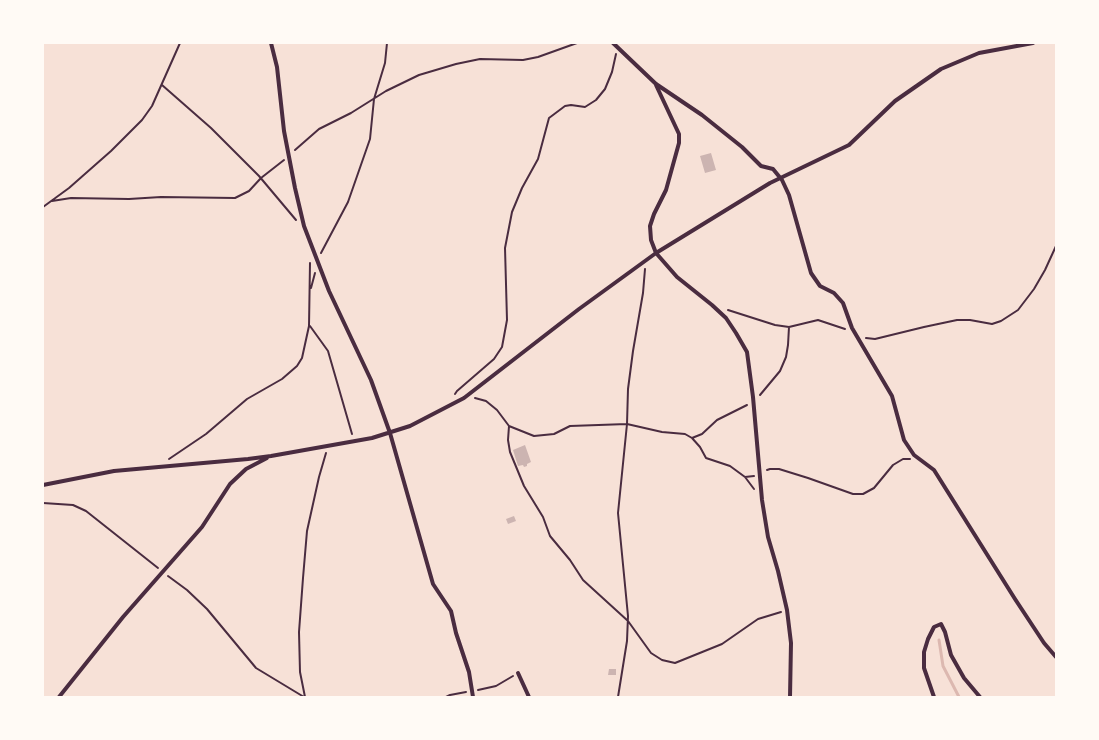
<!DOCTYPE html>
<html>
<head>
<meta charset="utf-8">
<style>
	body { margin:0 }
	#map { position:relative; width:1099px; height:740px; overflow:hidden; background:#f7e1d7; font-family:Cabin,sans-serif }
	canvas { display:block }
	.frame { position:absolute; inset:0; border:44px solid #fffaf5; pointer-events:none }
</style>
</head>
<body>
<div id="map">
<canvas width="1099" height="740"></canvas>
<div class="frame"></div>
</div>
<script>
const context = document.querySelector('canvas').getContext('2d');
context.lineJoin = 'round';
function toPath(rows) {
  const path = new Path2D();
  for (const r of rows) {
    path.moveTo(r[0], r[1]);
    for (let i = 2; i < r.length; i += 2) path.lineTo(r[i], r[i + 1]);
  }
  return path;
}
function stroke(path, color, width, dash) {
  context.strokeStyle = color;
  context.lineWidth = width;
  context.lineCap = dash ? 'butt' : 'round';
  context.setLineDash(dash || []);
  context.stroke(path);
}
function paint(path, color) {
  context.fillStyle = color;
  context.fill(path, 'evenodd');
}
stroke(toPath([
	[939,640,943,666,959,697]
]), '#dcb8b0', 3);
paint(toPath([
	[711,153,716,170,705,173,700,156],
	[525,445,531,462,527,464,527,466,524,467,523,465,518,466,513,450],
	[514,516,516,521,508,524,506,519],
	[609,669,616,669,616,675,608,675]
]), '#ccb4b1');
stroke(toPath([
	[162,85,211,128,259,176,296,220],
	[295,150,319,129,351,113,386,91,419,75,456,64,480,59,523,60,538,57,577,43],
	[52,201,71,198,129,199,161,197,235,198,249,191,261,178,284,160],
	[43,207,69,188,111,151,142,120,152,106,180,43],
	[321,253,348,202,370,139,374,99,385,63,387,43],
	[311,288,315,273],
	[728,310,775,325,789,327,818,320,845,329],
	[310,326,328,351,352,434],
	[866,338,875,339,924,327,957,320,970,320,992,324,1001,321,1018,310,1034,289,1045,270,1056,246],
	[455,394,457,391,494,359,502,347,507,320,505,248,512,212,522,188,538,159,549,118,565,106,571,105,585,107,596,100,605,89,612,72,616,54],
	[760,395,780,371,786,357,788,345,789,327],
	[475,398,486,401,497,410,509,426,534,436,554,434,570,426,627,424,662,432,685,434,692,438,700,447,706,458,730,466,745,477,754,489],
	[509,426,508,440,510,452,524,486,543,517,550,536,570,560,583,580,628,621,651,653,662,660,675,663,722,644,758,619,781,612],
	[692,438,702,434,717,420,747,405],
	[169,459,206,434,247,399,282,379,297,366,302,358,309,326,310,263],
	[767,470,770,469,779,469,808,478,853,494,863,494,874,488,893,465,903,459,910,459],
	[745,477,754,476],
	[43,503,73,505,86,511,158,568],
	[168,576,187,590,207,609,256,668,304,697],
	[478,690,496,686,513,676],
	[305,697,300,672,299,632,303,578,307,531,319,477,326,453],
	[446,697,450,695,466,692],
	[618,697,627,641,628,616,618,513,627,424,628,389,633,351,643,293,645,269]
]), '#4a2c40', 2);
stroke(toPath([
	[271,43,277,67,284,131,295,188,304,226,329,291,371,380,390,433,433,584,451,611,456,633,469,672,473,697],
	[613,43,656,84,702,115,742,147,761,166,773,169,782,180,789,195,811,273,820,286,834,293,843,303,852,328,892,396,904,440,914,455,934,470,1015,599,1044,643,1056,657],
	[656,85,679,134,679,143,666,190,654,214,650,226,651,240,656,253,677,277,712,305,726,318,736,333,747,352,753,397,762,500,768,537,778,571,787,610,791,643,790,697],
	[43,485,114,471,248,459,271,456,372,438,410,426,464,398,579,309,656,253,770,183,849,145,895,101,941,69,979,53,1033,43],
	[518,673,529,697],
	[59,697,123,617,202,527,230,484,246,469,267,458],
	[934,697,924,668,924,652,928,639,934,627,941,624,945,632,951,655,964,678,980,697]
]), '#4a2c40', 4);
</script>
</body>
</html>
